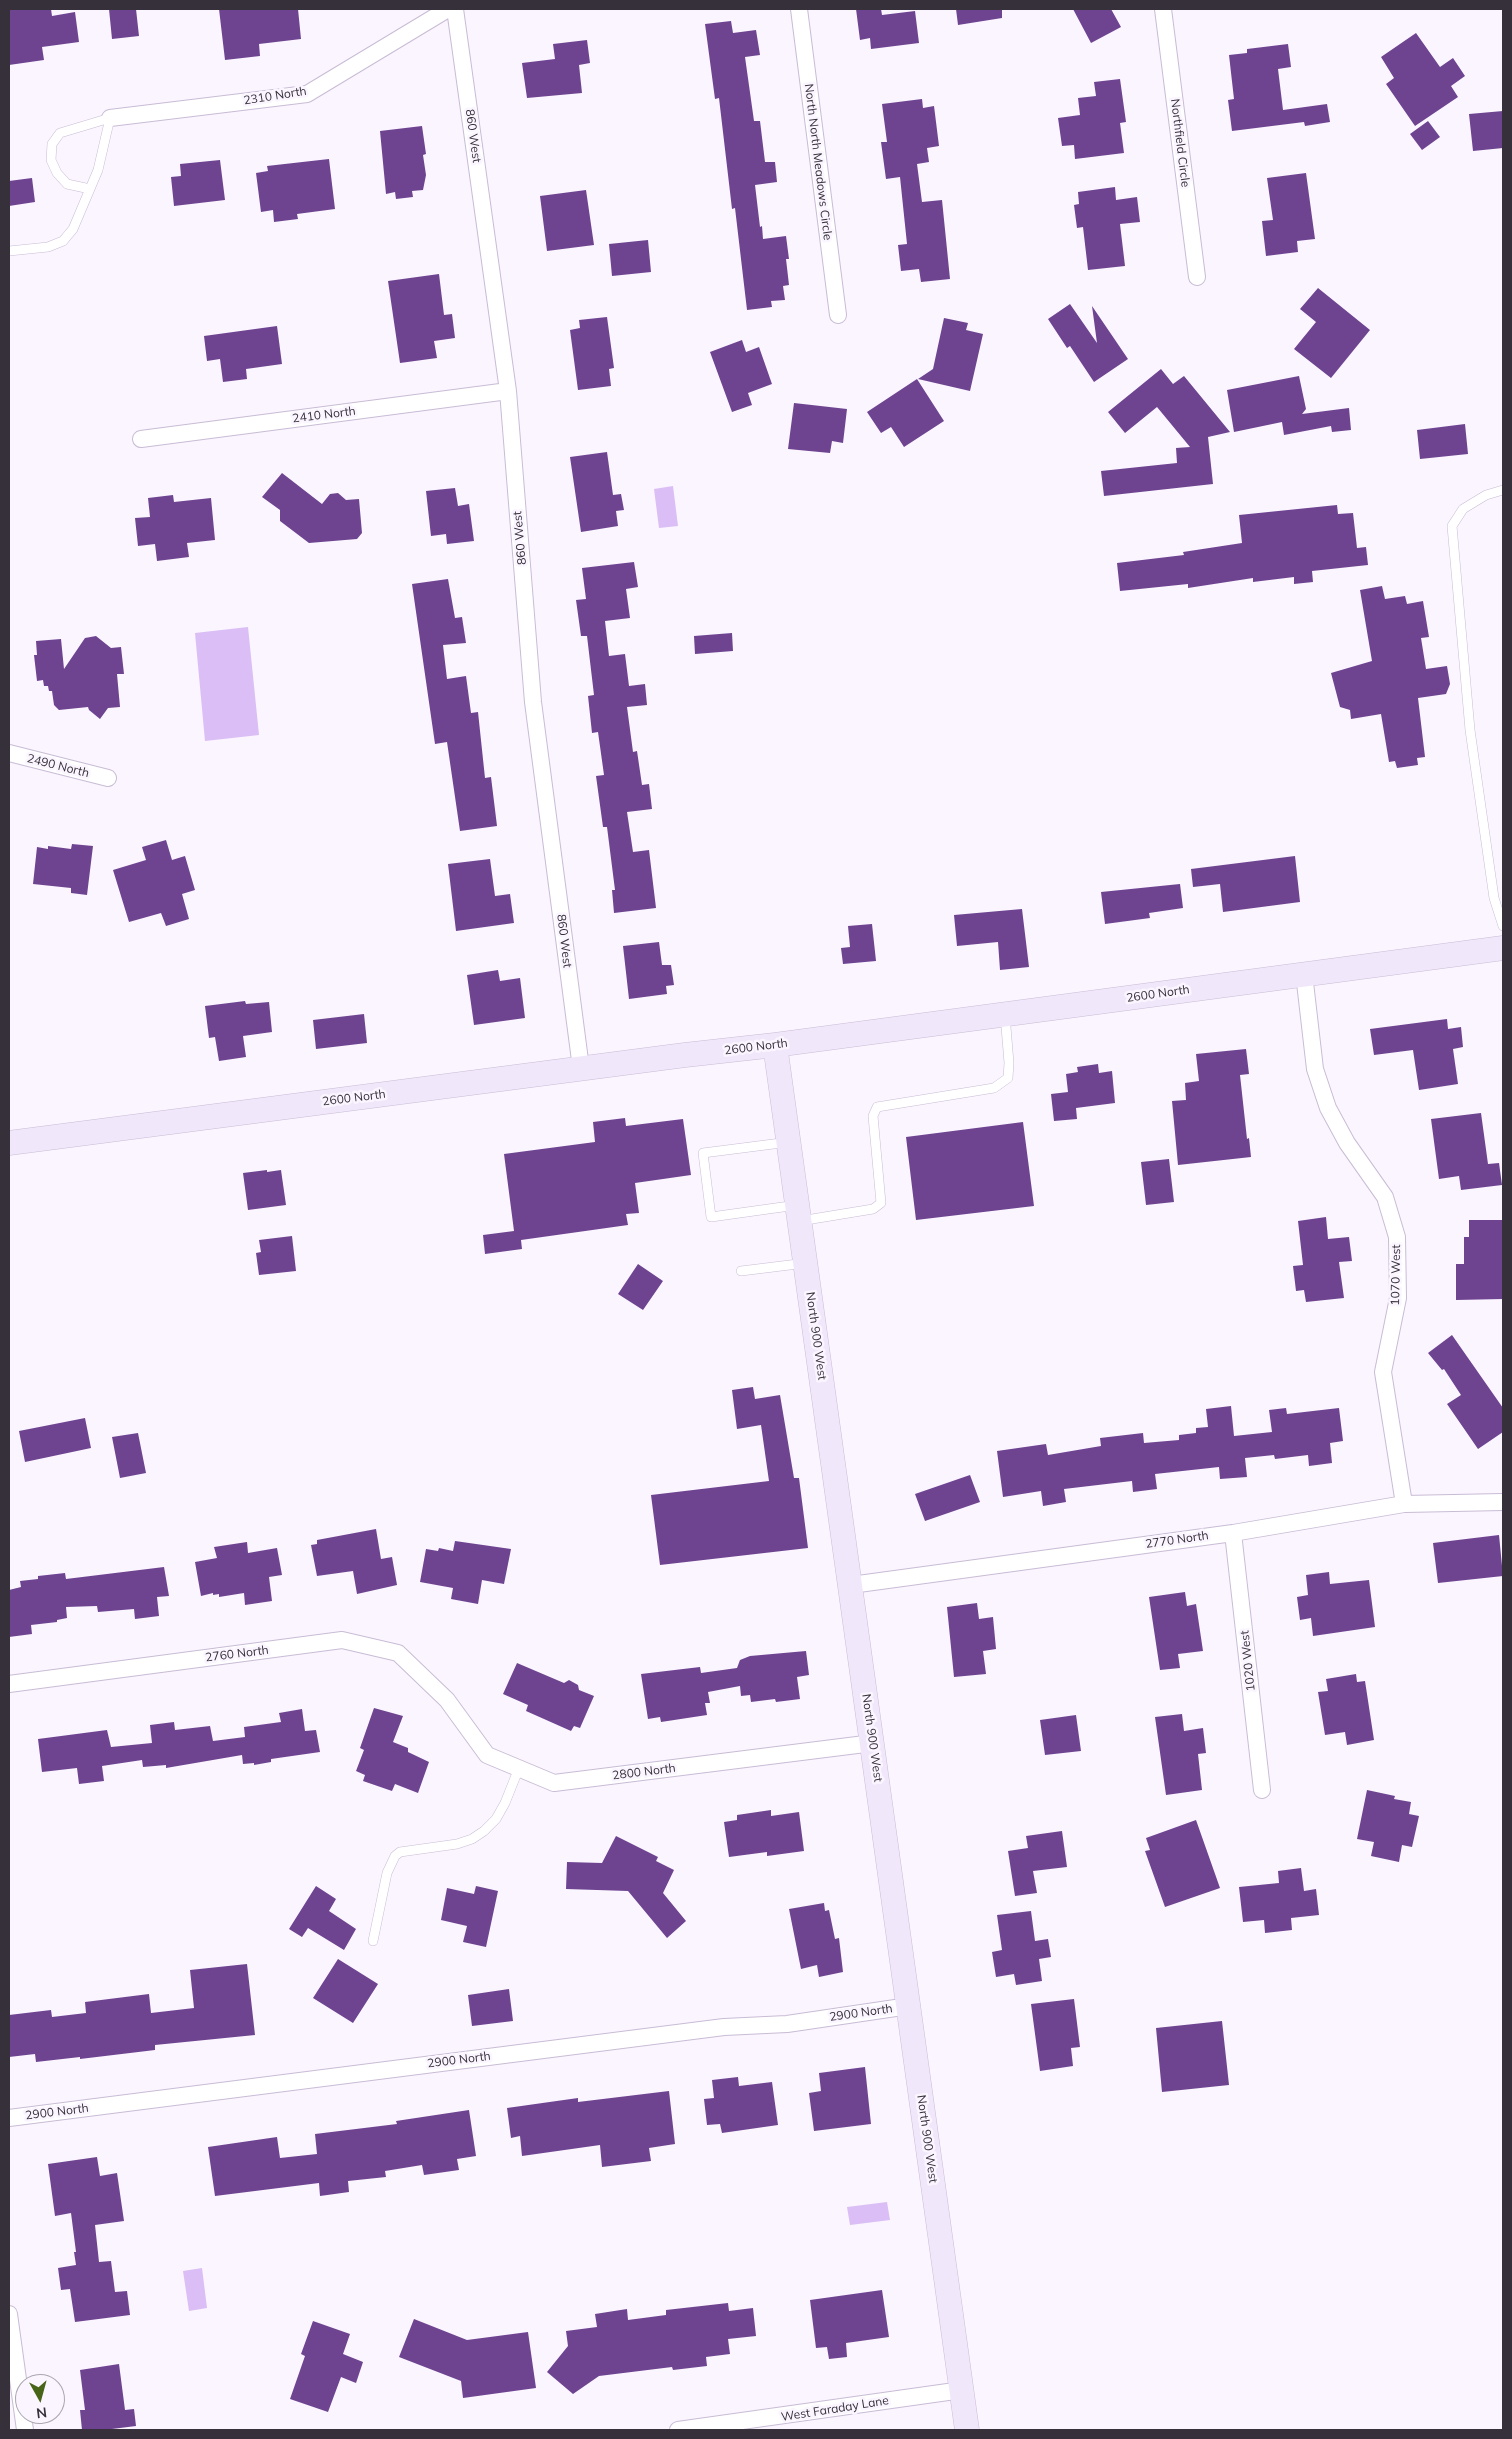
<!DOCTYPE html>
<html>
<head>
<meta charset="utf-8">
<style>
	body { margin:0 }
	#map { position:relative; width:1512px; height:2439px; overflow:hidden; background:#faf5ff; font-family:Mulish,sans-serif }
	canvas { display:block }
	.frame { position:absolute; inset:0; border:10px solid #35303a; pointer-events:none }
	.north { position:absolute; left:15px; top:2374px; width:50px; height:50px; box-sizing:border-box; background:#faf5ff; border:1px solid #aba6b0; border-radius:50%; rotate:173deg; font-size:14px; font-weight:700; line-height:20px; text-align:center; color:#35303a }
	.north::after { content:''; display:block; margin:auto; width:18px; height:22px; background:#486416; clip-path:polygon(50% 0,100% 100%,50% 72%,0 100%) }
</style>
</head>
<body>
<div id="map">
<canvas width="1512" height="2439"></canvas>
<div class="frame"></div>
<div class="north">N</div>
</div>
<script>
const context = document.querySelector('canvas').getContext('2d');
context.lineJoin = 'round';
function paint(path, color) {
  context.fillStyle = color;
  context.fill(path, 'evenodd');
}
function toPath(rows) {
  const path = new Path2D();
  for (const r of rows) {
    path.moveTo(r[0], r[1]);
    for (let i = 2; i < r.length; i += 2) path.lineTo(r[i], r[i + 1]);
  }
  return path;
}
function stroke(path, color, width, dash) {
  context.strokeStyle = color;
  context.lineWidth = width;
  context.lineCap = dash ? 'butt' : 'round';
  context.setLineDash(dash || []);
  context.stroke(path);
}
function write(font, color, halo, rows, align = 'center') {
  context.font = font + ' Mulish,sans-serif';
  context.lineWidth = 5;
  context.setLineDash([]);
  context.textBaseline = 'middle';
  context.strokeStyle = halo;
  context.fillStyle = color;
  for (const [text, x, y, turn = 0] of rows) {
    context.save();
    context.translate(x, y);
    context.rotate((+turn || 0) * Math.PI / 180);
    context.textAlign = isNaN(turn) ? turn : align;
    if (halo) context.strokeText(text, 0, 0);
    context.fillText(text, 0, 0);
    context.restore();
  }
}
paint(toPath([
	[673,486,678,526,659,528,654,489],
	[248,627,259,735,205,741,195,633],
	[887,2202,890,2220,850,2225,847,2207],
	[202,2268,207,2308,189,2311,183,2271]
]), '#dabef5');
paint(toPath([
	[9,9,51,9,52,16,75,12,79,42,42,47,44,60,9,65],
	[109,9,136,9,139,36,112,39],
	[219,9,298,9,301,39,259,44,260,56,225,60],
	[856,9,881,9,882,15,915,11,919,43,871,49,870,38,860,40],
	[956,9,1002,9,1002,18,958,25],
	[1073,9,1111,9,1121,27,1091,43],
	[731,21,733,33,756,30,760,55,745,57,754,121,760,121,765,162,775,162,777,182,755,185,760,227,762,226,763,239,786,236,789,259,786,259,789,285,783,286,785,300,771,301,772,307,747,310,735,208,732,209,719,98,715,99,705,24],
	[1416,33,1440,67,1453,58,1465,76,1451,86,1458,97,1415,126,1386,84,1394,78,1381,57],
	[587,40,590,63,579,65,582,93,527,98,522,63,555,59,553,44],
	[1288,44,1291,67,1278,69,1283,110,1327,104,1330,122,1305,126,1304,122,1232,131,1228,100,1234,99,1229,55,1247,53,1247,49],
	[1120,79,1126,122,1120,123,1124,153,1075,159,1074,145,1062,146,1058,118,1080,115,1078,98,1096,96,1094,82],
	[922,99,923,108,934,106,939,146,927,148,929,162,917,164,922,202,942,200,950,279,921,282,919,269,901,271,898,245,907,244,900,177,886,179,881,142,887,142,882,104],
	[1503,111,1503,148,1473,151,1469,114],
	[1428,121,1440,137,1422,150,1410,134],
	[422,126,426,154,423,155,426,175,423,190,412,191,413,197,396,199,395,192,386,194,380,131],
	[329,159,335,209,297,214,298,219,274,222,273,210,261,212,256,173,268,171,267,166],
	[220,160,225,200,174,206,171,177,181,176,180,164],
	[1306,173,1315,239,1297,241,1298,252,1266,256,1262,221,1273,220,1267,178],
	[32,178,35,202,9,206,9,181],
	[1115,187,1116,200,1137,197,1140,222,1120,224,1125,266,1088,270,1083,227,1077,228,1074,205,1079,204,1078,192],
	[586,190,594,245,547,251,540,196],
	[648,240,651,272,612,276,609,244],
	[439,274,444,315,452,314,455,338,434,341,437,358,400,363,388,281],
	[1318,288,1370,330,1331,378,1294,349,1316,322,1300,309],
	[1070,304,1097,343,1092,306,1128,359,1094,382,1070,346,1067,348,1048,319],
	[607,317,614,368,609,369,611,386,578,390,570,330,580,328,579,320],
	[944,318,968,323,966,330,983,334,970,391,918,379,933,369],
	[277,326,282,364,246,369,247,379,223,382,220,359,207,361,204,336],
	[742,340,746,352,759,347,772,384,748,393,752,405,732,412,710,352],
	[1161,369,1173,384,1184,376,1230,432,1208,437,1213,484,1104,496,1101,471,1177,463,1176,448,1190,447,1157,407,1125,433,1108,412],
	[1299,376,1306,409,1302,414,1349,408,1351,430,1332,432,1331,426,1284,435,1282,422,1234,432,1227,390],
	[917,379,944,421,904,447,891,427,881,433,867,412],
	[794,403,847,409,843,443,832,441,830,453,788,449],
	[1465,424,1468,454,1420,459,1417,430],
	[607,452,613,495,621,494,624,510,616,511,618,526,581,532,570,457],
	[282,473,322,504,330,494,338,493,346,500,359,499,362,533,357,539,309,543,280,521,280,510,262,497],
	[455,488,458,506,469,504,474,541,447,544,446,534,431,536,426,491],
	[173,495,174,502,211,498,215,540,187,543,189,557,157,561,155,544,138,546,135,518,150,517,148,498],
	[1337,505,1338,514,1353,513,1357,548,1366,547,1368,565,1312,571,1313,582,1294,584,1294,577,1253,582,1253,578,1188,588,1188,584,1120,591,1117,563,1184,555,1183,552,1242,543,1239,515],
	[634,562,638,587,626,589,630,618,605,621,609,656,625,654,629,686,645,684,647,705,627,707,633,752,637,751,642,785,649,784,652,809,627,812,633,852,649,850,656,908,614,913,612,890,615,890,607,827,603,827,596,776,604,775,598,732,592,733,588,696,594,695,587,636,581,636,576,600,586,599,582,568],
	[448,579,455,618,462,617,466,643,443,645,447,679,466,676,471,713,478,712,485,778,491,777,497,826,460,831,447,742,435,744,412,584],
	[1382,586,1385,599,1405,596,1407,604,1423,601,1429,637,1421,638,1426,669,1447,666,1450,684,1446,694,1418,698,1425,757,1417,758,1418,765,1397,768,1395,761,1389,762,1381,714,1351,719,1350,710,1340,707,1331,673,1372,661,1360,590],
	[732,633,733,651,695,654,694,636],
	[96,636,111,648,121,647,124,674,117,674,120,707,108,708,100,719,89,710,88,707,59,710,54,705,52,691,49,691,48,686,44,686,43,680,37,681,34,655,37,655,36,641,61,639,64,669,85,638],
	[166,840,172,860,185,856,195,890,182,894,189,919,166,926,161,913,129,922,113,870,146,860,142,847],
	[72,844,93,846,87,895,71,893,71,888,33,884,37,847,48,849,48,846,71,849],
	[1295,856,1300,902,1223,912,1220,884,1193,887,1191,869],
	[490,859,495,896,510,894,514,923,456,931,448,864],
	[1180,884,1183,908,1149,913,1150,918,1105,924,1101,892],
	[1022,909,1029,967,1000,970,998,942,957,946,954,915],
	[872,924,876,961,843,964,841,948,850,947,848,926],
	[659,942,662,965,671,965,674,985,666,986,667,994,629,999,623,946],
	[498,970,500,981,520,978,525,1018,474,1025,467,975],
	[245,1001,246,1004,269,1002,272,1032,243,1036,246,1057,219,1061,215,1037,209,1038,205,1006],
	[364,1014,367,1043,316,1049,313,1020],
	[1447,1019,1448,1029,1461,1027,1463,1047,1453,1049,1458,1084,1419,1090,1413,1050,1374,1055,1370,1029],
	[1246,1049,1249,1074,1240,1075,1247,1139,1249,1138,1251,1157,1178,1165,1172,1101,1186,1100,1185,1083,1199,1081,1196,1054],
	[1098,1064,1099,1073,1112,1071,1115,1103,1076,1108,1077,1119,1054,1121,1051,1094,1068,1092,1066,1074,1078,1072,1077,1067],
	[1481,1113,1488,1164,1499,1163,1502,1185,1461,1190,1459,1176,1439,1179,1431,1119],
	[625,1118,626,1126,683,1119,691,1175,635,1183,639,1213,626,1214,628,1225,521,1240,522,1249,485,1254,483,1235,514,1231,504,1154,595,1142,593,1122],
	[1023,1122,1034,1206,916,1220,906,1137],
	[1169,1159,1174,1202,1146,1205,1141,1162],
	[267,1170,267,1172,281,1170,286,1205,248,1210,243,1173],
	[1326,1217,1328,1239,1349,1237,1352,1261,1339,1262,1344,1298,1306,1302,1304,1290,1296,1291,1293,1266,1303,1265,1298,1221],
	[1469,1220,1503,1220,1503,1299,1456,1300,1456,1264,1464,1264,1464,1237,1469,1237],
	[292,1236,296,1271,259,1275,256,1253,261,1252,259,1240],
	[638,1264,663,1281,643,1310,618,1294],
	[1452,1335,1503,1408,1503,1432,1478,1449,1447,1404,1461,1395,1444,1369,1442,1370,1428,1353],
	[753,1387,755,1399,780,1395,794,1478,799,1478,808,1548,660,1565,651,1495,769,1481,761,1425,737,1429,732,1390],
	[1231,1406,1234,1436,1272,1432,1269,1410,1286,1408,1287,1414,1339,1408,1343,1441,1330,1443,1332,1463,1309,1466,1308,1455,1275,1459,1274,1455,1245,1458,1247,1477,1220,1479,1219,1467,1155,1474,1157,1489,1133,1492,1132,1481,1064,1489,1066,1502,1043,1506,1041,1491,1003,1497,997,1451,1046,1444,1048,1455,1101,1446,1100,1438,1143,1433,1144,1443,1179,1440,1179,1435,1196,1433,1196,1428,1208,1427,1206,1409],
	[85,1418,91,1448,25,1462,19,1431],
	[138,1433,146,1473,120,1478,112,1437],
	[970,1475,980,1502,925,1521,915,1494],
	[376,1529,381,1559,392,1557,397,1585,357,1594,353,1571,317,1576,311,1545,317,1544,317,1540],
	[1499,1535,1503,1576,1438,1583,1433,1543],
	[455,1541,511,1549,504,1584,482,1580,478,1604,451,1599,453,1588,420,1582,426,1549,438,1551,439,1548,453,1551],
	[247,1542,248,1553,277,1548,282,1575,269,1577,272,1601,245,1605,244,1593,219,1597,219,1594,213,1595,213,1593,201,1596,195,1562,217,1558,214,1547],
	[164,1567,169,1596,157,1597,159,1616,135,1619,134,1609,98,1612,97,1606,66,1607,67,1618,57,1620,57,1622,31,1625,32,1634,9,1637,9,1590,21,1587,20,1581,38,1579,38,1576,65,1573,66,1579],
	[1329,1572,1330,1584,1369,1580,1375,1627,1313,1636,1311,1618,1300,1620,1297,1597,1308,1595,1306,1575],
	[1185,1592,1187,1606,1196,1604,1203,1651,1178,1654,1180,1668,1160,1670,1149,1597],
	[977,1603,979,1619,993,1617,996,1649,983,1651,986,1674,954,1677,947,1607],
	[806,1651,809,1675,797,1677,800,1699,776,1702,775,1699,751,1702,750,1695,741,1696,740,1686,708,1692,710,1703,705,1703,707,1715,661,1722,660,1717,648,1719,641,1674,700,1667,701,1673,737,1668,740,1660,750,1656],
	[517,1663,564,1683,569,1680,578,1685,579,1690,594,1696,580,1728,574,1726,571,1731,526,1711,528,1705,503,1694],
	[1356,1674,1357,1682,1365,1681,1374,1740,1347,1745,1345,1732,1325,1735,1318,1692,1328,1691,1326,1679],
	[374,1708,403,1716,393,1742,408,1748,408,1752,429,1762,418,1793,395,1784,392,1791,363,1781,365,1775,356,1771,364,1750,360,1748],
	[302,1709,305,1731,316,1730,320,1752,271,1759,271,1762,254,1765,254,1763,243,1764,242,1755,166,1768,166,1765,143,1767,142,1760,102,1766,104,1781,79,1784,77,1768,42,1772,38,1739,107,1730,111,1747,152,1743,150,1725,174,1722,175,1730,210,1726,213,1741,245,1737,244,1727,281,1722,279,1713],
	[1182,1714,1184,1731,1203,1728,1206,1753,1198,1754,1202,1790,1166,1795,1155,1717],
	[1076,1715,1081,1751,1045,1755,1040,1720],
	[1367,1790,1395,1796,1394,1799,1411,1802,1409,1814,1419,1816,1412,1847,1402,1845,1399,1862,1371,1856,1374,1842,1357,1839],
	[771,1810,771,1816,799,1812,804,1851,767,1856,767,1852,729,1857,724,1822,737,1820,737,1815],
	[1196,1820,1220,1888,1165,1907,1145,1851,1150,1850,1146,1838],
	[1062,1831,1067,1867,1033,1871,1037,1893,1015,1896,1008,1851,1028,1848,1026,1836],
	[616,1836,658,1857,656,1861,674,1870,663,1893,686,1921,667,1938,628,1891,566,1889,567,1862,602,1863],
	[1301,1868,1304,1891,1316,1889,1319,1915,1291,1918,1292,1930,1265,1933,1264,1920,1243,1922,1239,1887,1279,1883,1278,1871],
	[316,1886,336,1899,329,1911,356,1929,344,1950,308,1928,302,1937,289,1929],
	[476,1886,498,1891,486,1947,463,1942,467,1926,441,1920,447,1888,474,1894],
	[824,1903,825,1911,829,1910,835,1939,839,1938,843,1972,819,1977,817,1965,801,1969,789,1909],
	[1031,1911,1035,1941,1048,1939,1051,1957,1039,1959,1042,1981,1016,1985,1014,1974,996,1977,992,1952,1002,1950,997,1915],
	[338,1959,378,1984,353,2023,313,1998],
	[247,1964,255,2035,155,2045,155,2050,80,2059,80,2057,36,2062,35,2054,9,2057,9,2015,51,2010,52,2017,86,2013,85,2002,149,1994,151,2013,194,2008,190,1970],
	[509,1989,513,2021,472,2026,468,1995],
	[1074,1999,1080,2047,1071,2048,1073,2066,1040,2071,1031,2004],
	[1222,2021,1229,2085,1162,2092,1156,2028],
	[865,2067,871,2124,814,2131,809,2093,821,2091,819,2073],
	[738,2077,739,2086,772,2082,778,2125,722,2133,720,2124,707,2125,704,2099,714,2098,712,2080],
	[669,2091,675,2144,649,2148,651,2161,602,2167,600,2145,522,2156,520,2136,511,2138,507,2108,578,2098,578,2102],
	[469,2110,476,2156,457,2159,459,2170,424,2175,422,2165,385,2171,386,2177,348,2181,349,2192,320,2196,319,2183,215,2196,208,2147,277,2137,280,2158,317,2154,315,2134,397,2124,396,2121],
	[97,2157,100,2176,117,2173,124,2221,95,2225,99,2262,111,2261,115,2292,127,2291,130,2315,75,2322,70,2289,61,2290,58,2268,76,2265,74,2252,76,2252,71,2213,55,2216,48,2164],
	[882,2290,889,2337,846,2343,847,2357,829,2359,827,2347,816,2348,810,2300],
	[728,2303,729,2311,753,2308,756,2336,728,2339,730,2354,706,2357,707,2366,673,2370,672,2367,599,2376,573,2394,547,2372,568,2346,566,2331,597,2327,595,2314,627,2309,628,2320,666,2315,666,2310],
	[414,2319,467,2340,528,2332,536,2388,463,2398,461,2381,399,2357],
	[313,2321,350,2334,343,2354,363,2362,356,2383,341,2377,328,2412,290,2399,305,2356,301,2354],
	[119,2364,125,2410,134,2409,136,2426,104,2430,82,2430,80,2410,85,2410,80,2370]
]), '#6e4491');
const lane = toPath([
	[90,189,67,184,57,173,51,160,52,144,60,133,110,118],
	[9,251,48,247,63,241,73,229,98,170,110,118],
	[1503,490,1486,495,1463,509,1452,526,1470,730,1494,898,1503,926],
	[789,1142,703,1153,711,1217,797,1205],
	[800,1221,873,1209,881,1203,873,1116,877,1107,994,1088,1008,1078,1009,1063,1005,1015],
	[741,1271,806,1263],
	[373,1941,387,1873,395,1856,400,1852,457,1844,472,1839,484,1831,496,1819,505,1803,519,1768]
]);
const street = toPath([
	[455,9,508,391,533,702,581,1068],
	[799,9,838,315],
	[1163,9,1197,277],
	[110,118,307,94,448,9],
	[141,439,508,391],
	[9,753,108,778],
	[1304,974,1315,1069,1328,1108,1347,1143,1385,1197,1397,1237,1398,1298,1383,1372,1404,1504],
	[1233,1533,1262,1790],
	[851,1585,1233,1533,1404,1504,1503,1502],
	[9,1684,342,1640,398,1653,447,1700,487,1755,554,1783,873,1743],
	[9,2118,724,2027,787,2024,909,2006],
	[9,2314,25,2430],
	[678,2430,962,2390]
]);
const secondary = toPath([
	[775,1045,967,2430],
	[9,1143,685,1055,775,1045,1503,948]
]);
stroke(lane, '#c9bcd5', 10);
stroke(street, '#c9bcd5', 18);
stroke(secondary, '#c9bcd5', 25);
stroke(lane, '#fff', 9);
stroke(street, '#fff', 16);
stroke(secondary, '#f1e7fb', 24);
write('12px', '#35303a', '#faf5ff', [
	["2310 North",275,96,-9],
	["860 West",473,136,82],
	["Northfield Circle",1180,143,83],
	["North North Meadows Circle",818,162,83],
	["2410 North",324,415,-7],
	["860 West",520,538,-95],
	["2490 North",58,766,14],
	["860 West",564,941,83],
	["2600 North",1158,994,-8],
	["2600 North",756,1047,-7],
	["2600 North",354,1098,-7],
	["1070 West",1396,1275,-89],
	["North 900 West",816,1336,82],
	["2770 North",1177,1540,-8],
	["2760 North",237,1654,-7],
	["1020 West",1248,1661,-96],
	["North 900 West",872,1738,82],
	["2800 North",644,1772,-7],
	["2900 North",861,2013,-8],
	["2900 North",459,2060,-7],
	["2900 North",57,2112,-7],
	["North 900 West",927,2139,82],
	["West Faraday Lane",835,2409,-9]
]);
</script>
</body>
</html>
